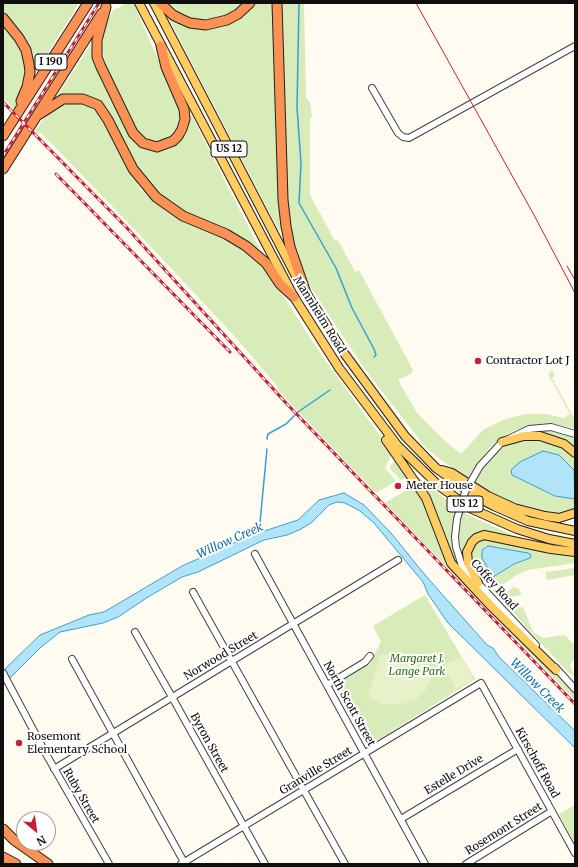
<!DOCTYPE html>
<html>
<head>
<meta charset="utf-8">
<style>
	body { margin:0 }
	#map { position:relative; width:578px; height:867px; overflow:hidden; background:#fffbf0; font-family:Merriweather,serif }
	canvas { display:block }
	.frame { position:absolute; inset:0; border:4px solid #0f0f0f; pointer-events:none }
	.north { position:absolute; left:16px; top:811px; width:40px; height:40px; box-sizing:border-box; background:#fff; border:1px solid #9f9f9f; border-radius:50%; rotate:151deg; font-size:11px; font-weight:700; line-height:16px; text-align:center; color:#0f0f0f }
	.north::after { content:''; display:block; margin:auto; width:14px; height:18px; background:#c61f35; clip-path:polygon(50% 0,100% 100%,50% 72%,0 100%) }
</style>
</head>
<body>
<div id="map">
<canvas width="578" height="867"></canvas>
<div class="frame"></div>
<div class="north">N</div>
</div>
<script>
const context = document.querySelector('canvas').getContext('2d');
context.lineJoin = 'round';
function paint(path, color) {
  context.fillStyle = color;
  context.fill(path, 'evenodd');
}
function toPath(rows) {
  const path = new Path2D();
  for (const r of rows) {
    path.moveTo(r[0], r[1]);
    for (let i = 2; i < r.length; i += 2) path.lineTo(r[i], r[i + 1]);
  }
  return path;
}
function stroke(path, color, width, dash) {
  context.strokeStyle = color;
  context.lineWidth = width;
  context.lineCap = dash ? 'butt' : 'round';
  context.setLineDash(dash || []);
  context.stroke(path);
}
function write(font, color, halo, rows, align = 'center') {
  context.font = font + ' Merriweather,serif';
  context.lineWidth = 4;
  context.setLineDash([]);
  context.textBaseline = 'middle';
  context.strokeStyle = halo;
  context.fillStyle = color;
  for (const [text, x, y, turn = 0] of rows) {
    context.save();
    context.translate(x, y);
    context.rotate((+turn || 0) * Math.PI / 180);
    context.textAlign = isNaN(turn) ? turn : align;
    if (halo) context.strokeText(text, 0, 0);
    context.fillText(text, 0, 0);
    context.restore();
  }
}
paint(toPath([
	[3,3,79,3,33,77,19,31,3,14],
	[124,3,133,3,179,106,179,121,173,133,161,141,148,140,137,132,107,69,101,46,105,25,113,10,122,6],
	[167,3,243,3,231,13,215,20,192,18,178,12],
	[254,3,274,3,275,98,282,230,279,231,167,15,204,28,222,27,237,20],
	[281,3,304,3,306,98,310,103,312,117,310,118,310,195,335,241,338,240,355,272,359,270,413,370,412,373,398,380,417,413,445,441,461,454,483,430,503,420,525,414,546,414,564,418,570,414,548,374,552,370,555,376,552,378,575,420,575,429,560,425,543,423,515,430,502,437,489,448,467,480,426,448,367,372,342,335,307,281,297,258,291,232,285,168],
	[3,26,18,43,28,66,20,100,14,109,3,98],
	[91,44,93,57,103,81,129,136,141,148,161,152,175,146,187,133,191,114,263,256,173,206,149,187,134,163,105,107,92,98,75,94,56,98],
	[68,103,82,103,97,110,140,189,162,208,179,219,221,236,244,249,266,269,322,356,391,451,391,456,385,468,396,481,376,493,277,389,278,387,238,340,139,234,48,140,40,132,38,134,35,131,45,117,53,109],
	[546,431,560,432,575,437,575,449,554,436,531,432],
	[531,438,551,441,569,451,575,457,575,510,565,514,547,514,509,502,473,484,488,461,502,448,514,442],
	[396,459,422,496,444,553,575,693,575,700,385,503,411,487,405,478,401,480,390,469,390,466],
	[413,473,456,508,451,541,457,564,455,566,428,495],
	[462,512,517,537,517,538,486,532,463,557,459,537],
	[483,538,575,555,575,563,528,570,515,576,500,587,492,587,471,564,471,550,477,542],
	[575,568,575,575,547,580,545,572],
	[514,587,519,589,522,595,511,597,513,609,523,607,533,632,544,638,565,635,575,646,575,658,570,665,574,675,570,674,526,627,502,599,502,596],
	[425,595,475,679,368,746,334,686,369,664,381,642,373,626],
	[575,805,575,844,559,814]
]), '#d7ecb8');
paint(toPath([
	[385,654,433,667,430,681,425,691,415,700,401,704,383,704,368,696,380,656],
	[461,657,473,679,456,689,443,666]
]), '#e8f2ca');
const water = toPath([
	[543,451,559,455,574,470,575,499,555,496,512,475,511,470,520,462,543,451],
	[344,493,364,505,391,533,425,575,487,645,493,648,499,657,575,731,575,748,448,623,428,594,423,582,374,523,360,511,345,503,337,502,329,505,311,523,301,529,287,535,264,540,198,572,182,577,148,597,118,617,103,623,60,632,40,648,12,676,3,683,3,672,7,667,40,635,89,615,104,612,182,566,252,535,298,520,319,500,344,493],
	[488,546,528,553,531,555,530,558,514,564,493,577,482,558,482,550,488,546]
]);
paint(water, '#b2e4f9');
stroke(water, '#36a1d4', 1);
stroke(toPath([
	[299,3,297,107,301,164,299,203,336,268,352,308,374,349,376,355,374,357],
	[267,439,268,434,286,424,298,412,330,390],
	[259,533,267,449]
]), '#36a1d4', 1.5);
const minor = toPath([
	[372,88,398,133,403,137,409,138,575,46],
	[480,466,502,442,529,429,551,427,575,434],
	[457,519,455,537,456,547,462,566,536,645],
	[255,554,425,864],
	[193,592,345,864],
	[135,632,172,697,265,864],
	[72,659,185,864],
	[555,667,575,689],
	[3,673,46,754,109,864],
	[327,685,365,662,370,656],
	[54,769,398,560],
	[401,819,518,749],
	[181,864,481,683,575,853],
	[466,864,552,811]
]);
const major = toPath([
	[139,3,294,297,339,368,397,445,439,486,472,509,517,529,549,539,575,544],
	[154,3,298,280,344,353,405,436,436,468,475,496,494,506,528,521,575,531],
	[386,440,426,498,451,563,491,606,556,670],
	[502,442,524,436,540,436,564,444,575,453],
	[442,470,452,473,488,496,514,508,545,516,559,518,575,513],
	[478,583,468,562,467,552,472,542,476,538,484,535,551,549,575,552]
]);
const highway = toPath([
	[160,3,173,15,181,19,190,23,206,25,227,20,238,14,250,3],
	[277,3,283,200,286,226,290,247,306,293],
	[106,7,97,40,97,57,101,67,133,133,143,143,157,147,173,141,178,136,182,129,185,119,184,109,166,67,161,46],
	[3,18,19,38,26,50,29,64,30,72,27,87,21,101],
	[38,115,63,99,83,99,98,105,108,120,133,169,156,197,183,216,226,234,246,246,266,263,280,284,294,297],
	[3,136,88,3],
	[3,169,102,13],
	[3,829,14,840,48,864],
	[3,857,16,864]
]);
stroke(minor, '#424242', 8);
stroke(major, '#202020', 10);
stroke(highway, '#202020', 11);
stroke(minor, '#fff', 6);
stroke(major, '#fecc61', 8);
stroke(highway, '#fb9253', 9);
stroke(toPath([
	[416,3,534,215,575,293],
	[567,266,575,280]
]), '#c61f35', 1);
const rail = toPath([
	[3,102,127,228,286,403,575,704],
	[3,156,99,3],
	[56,174,230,352]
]);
stroke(rail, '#c61f35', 3);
stroke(rail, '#fff', 1.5, [4.5]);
const minorBridge = toPath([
	[457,519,465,492,480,466]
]);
stroke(minorBridge, '#424242', 8, []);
stroke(minorBridge, '#fff', 6);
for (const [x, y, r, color] of [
	[478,361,4,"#c61f35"],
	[398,486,4,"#c61f35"],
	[19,743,4,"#c61f35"]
]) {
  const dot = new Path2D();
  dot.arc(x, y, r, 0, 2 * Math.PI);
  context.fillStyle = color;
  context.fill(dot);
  stroke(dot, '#fff', 1.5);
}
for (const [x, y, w] of [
	[51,62,32],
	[229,149,36],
	[465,504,36]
]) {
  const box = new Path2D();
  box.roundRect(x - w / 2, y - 8, w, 16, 3);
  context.fillStyle = '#fff';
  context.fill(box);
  stroke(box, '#0f0f0f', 1);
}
write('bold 10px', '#0f0f0f', null, [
	["I 190",51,62],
	["US 12",229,149],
	["US 12",465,504]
]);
write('11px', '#0f0f0f', '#fff', [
	["Mannheim Road",319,315,58],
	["Coffey Road",494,585,48],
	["Norwood Street",221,656,-31],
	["North Scott Street",349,704,61],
	["Byron Street",209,743,61],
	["Kirschoff Road",537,763,61],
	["Granville Street",316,771,-31],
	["Estelle Drive",454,775,-31],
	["Ruby Street",81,796,60],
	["Rosemont Street",504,829,-32]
]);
write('11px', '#0f0f0f', '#fff', [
	["Contractor Lot J",486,361],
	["Meter House",406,486],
	["Rosemont",27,737],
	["Elementary School",27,750]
], 'left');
write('italic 11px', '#326a1b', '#fff', [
	["Margaret J.",417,659],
	["Lange Park",417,672]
]);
write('italic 12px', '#1171a7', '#fff', [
	["Willow Creek",230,541,-24],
	["Willow Creek",537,686,45]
]);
</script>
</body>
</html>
